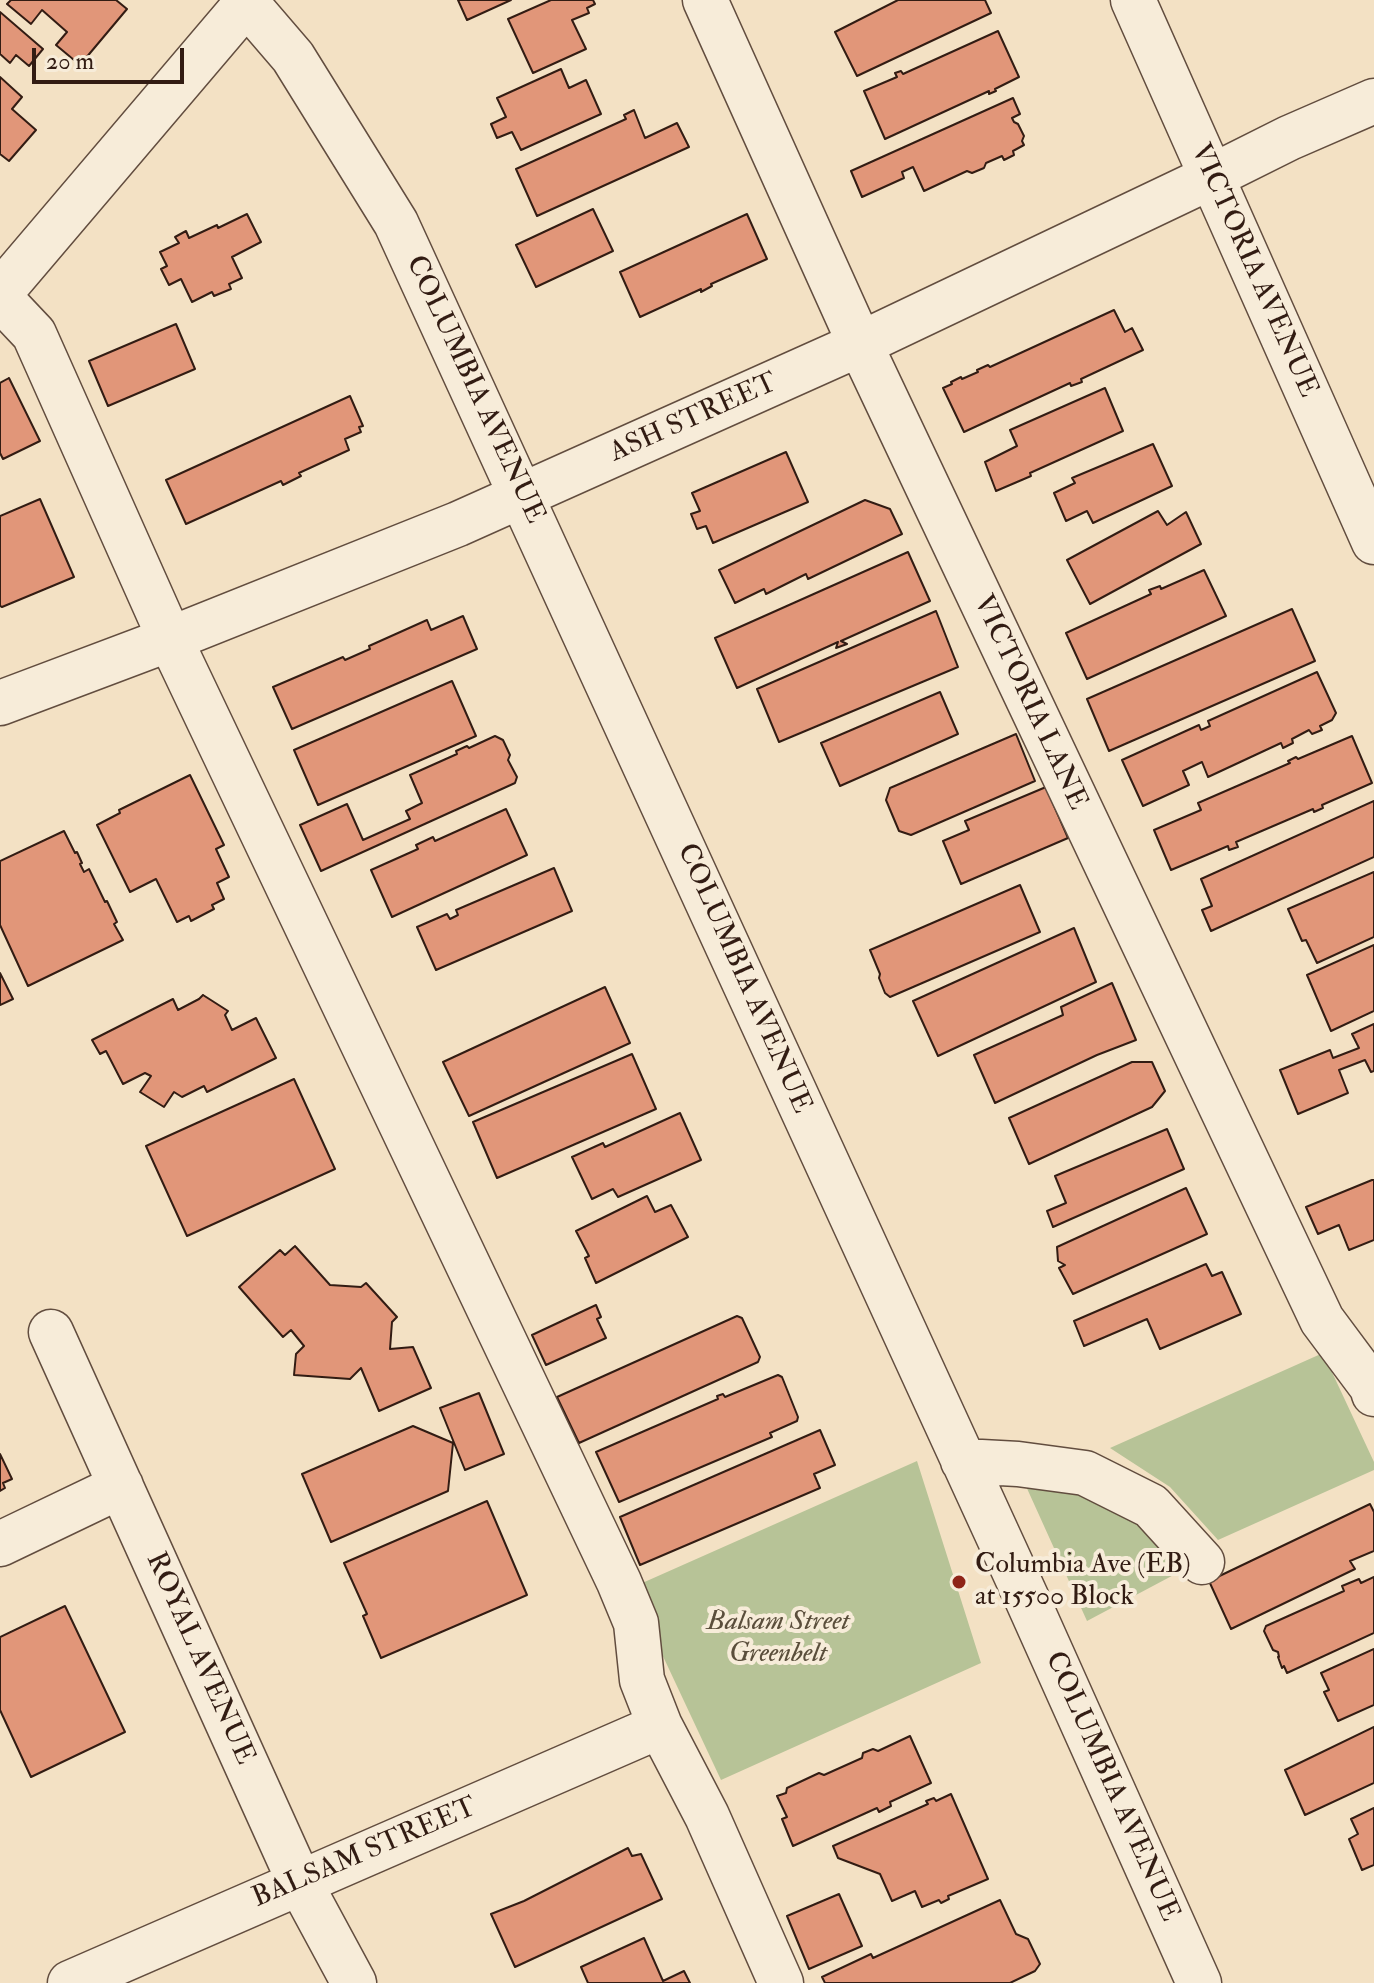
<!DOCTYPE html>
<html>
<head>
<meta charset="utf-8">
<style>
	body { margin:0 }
	#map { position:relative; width:1374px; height:1983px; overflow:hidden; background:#f3e1c4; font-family:"IM FELL Double Pica",serif }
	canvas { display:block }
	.scale { position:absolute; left:32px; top:48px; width:152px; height:36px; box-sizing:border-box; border:4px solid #321c13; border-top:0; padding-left:10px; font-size:24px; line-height:28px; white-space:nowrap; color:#321c13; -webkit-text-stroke:6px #f7ecd9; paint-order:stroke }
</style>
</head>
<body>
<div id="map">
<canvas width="1374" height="1983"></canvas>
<div class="scale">20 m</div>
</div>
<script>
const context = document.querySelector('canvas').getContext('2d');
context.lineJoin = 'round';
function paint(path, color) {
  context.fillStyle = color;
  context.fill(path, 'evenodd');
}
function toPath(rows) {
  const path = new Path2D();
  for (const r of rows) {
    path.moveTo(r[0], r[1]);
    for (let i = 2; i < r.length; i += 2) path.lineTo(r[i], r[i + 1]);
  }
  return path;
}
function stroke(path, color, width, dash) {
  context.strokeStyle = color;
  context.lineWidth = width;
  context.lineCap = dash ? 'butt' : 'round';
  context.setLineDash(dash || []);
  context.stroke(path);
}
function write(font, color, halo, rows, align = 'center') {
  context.font = font + ' "IM FELL Double Pica",serif';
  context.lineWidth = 8;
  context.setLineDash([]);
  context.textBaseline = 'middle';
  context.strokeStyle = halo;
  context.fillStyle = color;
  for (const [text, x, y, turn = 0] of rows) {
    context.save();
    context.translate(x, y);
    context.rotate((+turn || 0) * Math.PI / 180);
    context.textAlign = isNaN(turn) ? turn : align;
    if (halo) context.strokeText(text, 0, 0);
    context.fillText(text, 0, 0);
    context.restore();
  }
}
paint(toPath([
	[1323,1353,1374,1462,1374,1470,1218,1540,1170,1487,1110,1448],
	[917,1461,981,1663,721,1780,631,1588],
	[1025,1484,1081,1490,1138,1521,1183,1570,1087,1621]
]), '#b7c397');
const building = toPath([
	[11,0,116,0,127,9,80,65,56,45,67,32,42,10,31,24,7,4,11,0],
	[458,0,511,0,467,20,458,0],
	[551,0,593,0,595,4,587,8,589,13,572,20,586,49,533,73,508,19,551,0],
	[898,0,985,0,991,13,857,76,835,32,898,0],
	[0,12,43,49,29,66,16,55,10,63,0,54,0,12],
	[998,31,1019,77,995,89,996,91,989,94,989,91,885,139,864,91,897,77,895,73,901,71,903,74,998,31],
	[561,69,569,88,586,80,601,114,521,150,512,132,497,138,491,124,506,117,497,98,561,69],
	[0,77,22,97,12,109,36,130,9,161,0,154,0,77],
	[1013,98,1020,114,1012,118,1014,122,1018,124,1024,136,1022,141,1024,145,1013,151,1014,155,1004,160,1002,156,986,163,984,168,972,173,967,171,924,191,913,167,902,172,904,178,862,197,851,171,1013,98],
	[634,110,645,138,677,123,689,147,537,216,516,169,626,119,624,115,634,110],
	[593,209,613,251,536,287,516,245,593,209],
	[247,214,261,242,232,257,242,278,229,284,231,289,214,296,212,292,192,302,181,279,169,285,161,269,167,266,160,252,179,243,175,237,186,231,189,238,217,225,218,228,247,214],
	[747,214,767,259,711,284,712,286,701,292,701,289,640,317,620,272,747,214],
	[1114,310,1125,332,1132,328,1143,350,1081,379,1082,382,1071,386,1070,383,964,432,943,388,952,384,951,382,961,377,962,379,978,372,977,370,988,365,990,367,1114,310],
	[176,324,195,369,108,406,89,361,176,324],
	[9,378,40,441,3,459,0,453,0,383,9,378],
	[1105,388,1123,431,1030,473,1031,476,996,491,985,462,1017,446,1010,430,1105,388],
	[350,396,363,426,359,427,361,432,345,439,349,450,299,473,301,476,283,485,281,481,186,524,166,480,350,396],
	[1153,444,1172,486,1093,523,1087,511,1066,521,1054,493,1075,483,1072,478,1153,444],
	[786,452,808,502,713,543,706,526,697,529,691,514,700,511,692,493,786,452],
	[40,499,74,577,2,607,0,606,0,516,40,499],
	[865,500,890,509,902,534,808,579,806,574,766,594,764,589,735,603,719,570,865,500],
	[1158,511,1167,525,1186,512,1201,544,1090,604,1067,560,1158,511],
	[908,552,930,601,841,641,847,644,836,648,838,642,737,688,715,638,908,552],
	[1204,570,1226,616,1087,679,1066,633,1151,594,1149,590,1160,586,1161,589,1204,570],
	[1292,609,1315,661,1109,751,1087,699,1292,609],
	[936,611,958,667,779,742,757,689,936,611],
	[463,616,477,649,292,729,273,687,343,657,345,660,370,649,369,646,427,620,431,630,463,616],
	[1317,672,1336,713,1332,720,1320,726,1322,730,1312,734,1309,730,1292,739,1293,743,1283,748,1281,743,1208,777,1202,762,1183,771,1189,785,1143,806,1122,760,1199,725,1201,730,1210,726,1208,721,1317,672],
	[452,681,476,736,318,805,294,750,452,681],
	[940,692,958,734,840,786,821,743,940,692],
	[1016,734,1035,781,911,835,899,831,886,800,890,788,1016,734],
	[495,736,503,740,510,755,508,760,517,777,515,783,321,871,300,825,347,804,363,840,410,819,406,811,422,803,410,775,457,754,456,751,467,746,469,748,495,736],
	[1352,736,1372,783,1322,805,1323,808,1314,812,1313,809,1236,842,1238,847,1229,850,1228,846,1171,870,1154,830,1201,810,1198,803,1290,763,1288,761,1296,757,1298,759,1352,736],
	[190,775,224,845,216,849,229,877,217,883,224,899,212,905,214,909,191,921,189,916,177,922,156,879,130,892,97,825,120,813,119,810,190,775],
	[1046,787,1068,838,961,884,943,841,969,830,965,821,1046,787],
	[1374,801,1374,857,1211,931,1202,910,1212,906,1201,879,1374,801],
	[506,809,527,855,392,917,371,870,418,849,416,845,433,837,435,841,506,809],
	[64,831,75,853,77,852,82,863,80,864,84,872,89,869,105,902,107,901,117,922,114,924,123,940,28,986,0,925,0,861,64,831],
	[554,868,572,911,436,970,417,927,447,914,450,919,458,915,456,910,554,868],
	[1374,872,1374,937,1317,963,1306,940,1302,941,1288,909,1374,872],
	[1020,885,1040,932,890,997,885,993,879,978,880,974,870,950,1020,885],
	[1074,928,1096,982,938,1056,913,1001,1074,928],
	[1374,945,1374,1011,1331,1031,1307,975,1374,945],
	[0,973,13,999,0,1005,0,973],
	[1112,983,1136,1040,1097,1055,995,1103,974,1055,1063,1015,1061,1007,1112,983],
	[605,987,630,1043,469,1116,443,1062,605,987],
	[203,995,228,1011,225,1015,232,1030,256,1018,276,1058,207,1092,204,1086,182,1097,174,1092,164,1107,140,1092,151,1076,145,1073,123,1084,106,1051,100,1054,92,1040,173,999,178,1010,199,999,203,995],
	[1374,1024,1374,1071,1371,1072,1365,1060,1339,1070,1348,1093,1298,1114,1280,1070,1330,1050,1333,1058,1359,1048,1352,1034,1374,1024],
	[632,1054,656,1109,497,1178,473,1122,632,1054],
	[1132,1062,1152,1062,1165,1091,1152,1107,1029,1164,1009,1118,1132,1062],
	[294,1079,335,1169,187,1236,146,1146,294,1079],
	[680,1113,701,1160,618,1197,613,1189,592,1199,572,1157,603,1143,605,1147,680,1113],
	[1167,1129,1184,1169,1053,1227,1047,1211,1066,1203,1055,1176,1167,1129],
	[1372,1180,1374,1180,1374,1240,1349,1250,1339,1225,1318,1234,1306,1207,1372,1180],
	[1186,1188,1207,1234,1073,1294,1059,1268,1065,1265,1058,1261,1057,1247,1186,1188],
	[647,1196,655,1212,671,1205,688,1237,596,1283,585,1258,589,1256,576,1231,647,1196],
	[295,1246,330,1285,361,1287,366,1283,397,1317,392,1322,390,1349,413,1347,431,1388,379,1411,361,1368,350,1379,294,1375,296,1354,304,1346,291,1330,283,1337,239,1287,280,1250,285,1255,295,1246],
	[1206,1264,1212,1276,1222,1272,1241,1314,1160,1349,1147,1319,1084,1346,1074,1321,1206,1264],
	[596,1305,601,1317,597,1319,606,1338,546,1365,532,1335,596,1305],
	[737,1316,742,1318,760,1357,758,1362,579,1443,557,1397,737,1316],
	[778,1375,782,1377,798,1417,797,1421,770,1433,772,1437,619,1502,596,1452,718,1399,717,1396,723,1394,725,1397,778,1375],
	[479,1393,504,1454,465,1470,440,1408,479,1393],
	[413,1426,453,1443,448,1491,331,1542,302,1474,413,1426],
	[820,1430,835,1465,814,1474,820,1488,640,1565,620,1517,820,1430],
	[0,1454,12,1479,3,1483,5,1488,0,1491,0,1454],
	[487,1501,527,1595,381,1658,363,1616,367,1614,344,1563,487,1501],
	[1370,1504,1374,1512,1374,1551,1350,1561,1355,1569,1231,1629,1209,1581,1370,1504],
	[1374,1577,1374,1633,1287,1673,1284,1666,1282,1668,1278,1657,1279,1657,1278,1652,1273,1650,1264,1631,1266,1626,1344,1591,1342,1586,1359,1579,1361,1583,1374,1577],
	[65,1606,125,1732,31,1777,0,1710,0,1637,65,1606],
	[1374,1649,1374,1705,1338,1721,1324,1692,1329,1690,1321,1673,1374,1649],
	[1374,1727,1374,1783,1305,1815,1285,1770,1374,1727],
	[910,1736,931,1783,890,1802,891,1806,879,1812,877,1808,793,1846,782,1819,787,1817,777,1796,786,1793,787,1788,819,1773,824,1775,862,1758,863,1753,873,1749,878,1751,910,1736],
	[951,1794,988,1879,948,1896,949,1899,941,1903,939,1900,922,1907,915,1891,892,1901,880,1874,838,1858,833,1846,928,1804,926,1801,934,1798,936,1801,951,1794],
	[1374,1808,1374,1865,1362,1870,1349,1839,1358,1834,1351,1819,1374,1808],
	[628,1848,632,1856,641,1854,662,1899,515,1967,491,1914,524,1901,628,1848],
	[839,1894,862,1946,809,1969,787,1916,839,1894],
	[1000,1900,1016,1934,1028,1939,1040,1964,1035,1971,1010,1983,825,1983,822,1977,871,1954,873,1958,1000,1900],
	[644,1938,663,1981,684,1971,690,1983,588,1983,581,1967,644,1938]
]);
paint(building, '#e19679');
stroke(building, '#321c13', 2);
const minor = toPath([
	[244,0,293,57,396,223,1027,1599,1199,1983],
	[705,0,860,344,1322,1320,1372,1387,1374,1394],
	[1133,0,1374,542],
	[0,293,249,0],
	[0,298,34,334,170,639,619,1582,636,1623,642,1680,660,1726,707,1816,781,1983],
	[0,703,170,639,458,524,860,344,1211,177,1289,138,1374,101],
	[51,1332,300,1883,354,1983],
	[963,1461,1018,1464,1085,1473,1151,1506,1202,1562],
	[0,1544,121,1486],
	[70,1983,660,1726]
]);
stroke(minor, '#624d3f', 47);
stroke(minor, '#f7ecd9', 44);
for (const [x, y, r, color] of [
	[959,1582,8,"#8f2418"]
]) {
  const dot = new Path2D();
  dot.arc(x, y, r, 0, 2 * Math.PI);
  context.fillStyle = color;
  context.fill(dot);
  stroke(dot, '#f7ecd9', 3);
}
write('28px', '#321c13', '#f7ecd9', [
	["VICTORIA AVENUE",1253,271,66],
	["COLUMBIA AVENUE",474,390,65],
	["ASH STREET",694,419,-24],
	["VICTORIA LANE",1029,703,65],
	["COLUMBIA AVENUE",743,979,66],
	["ROYAL AVENUE",199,1659,66],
	["COLUMBIA AVENUE",1111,1787,66],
	["BALSAM STREET",365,1854,-23]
]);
write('28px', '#321c13', '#f7ecd9', [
	["Columbia Ave (EB)",975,1566],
	["at 15500 Block",975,1598]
], 'left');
write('italic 28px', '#5a4e3b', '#f7ecd9', [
	["Balsam Street",778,1623],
	["Greenbelt",778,1655]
]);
</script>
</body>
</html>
